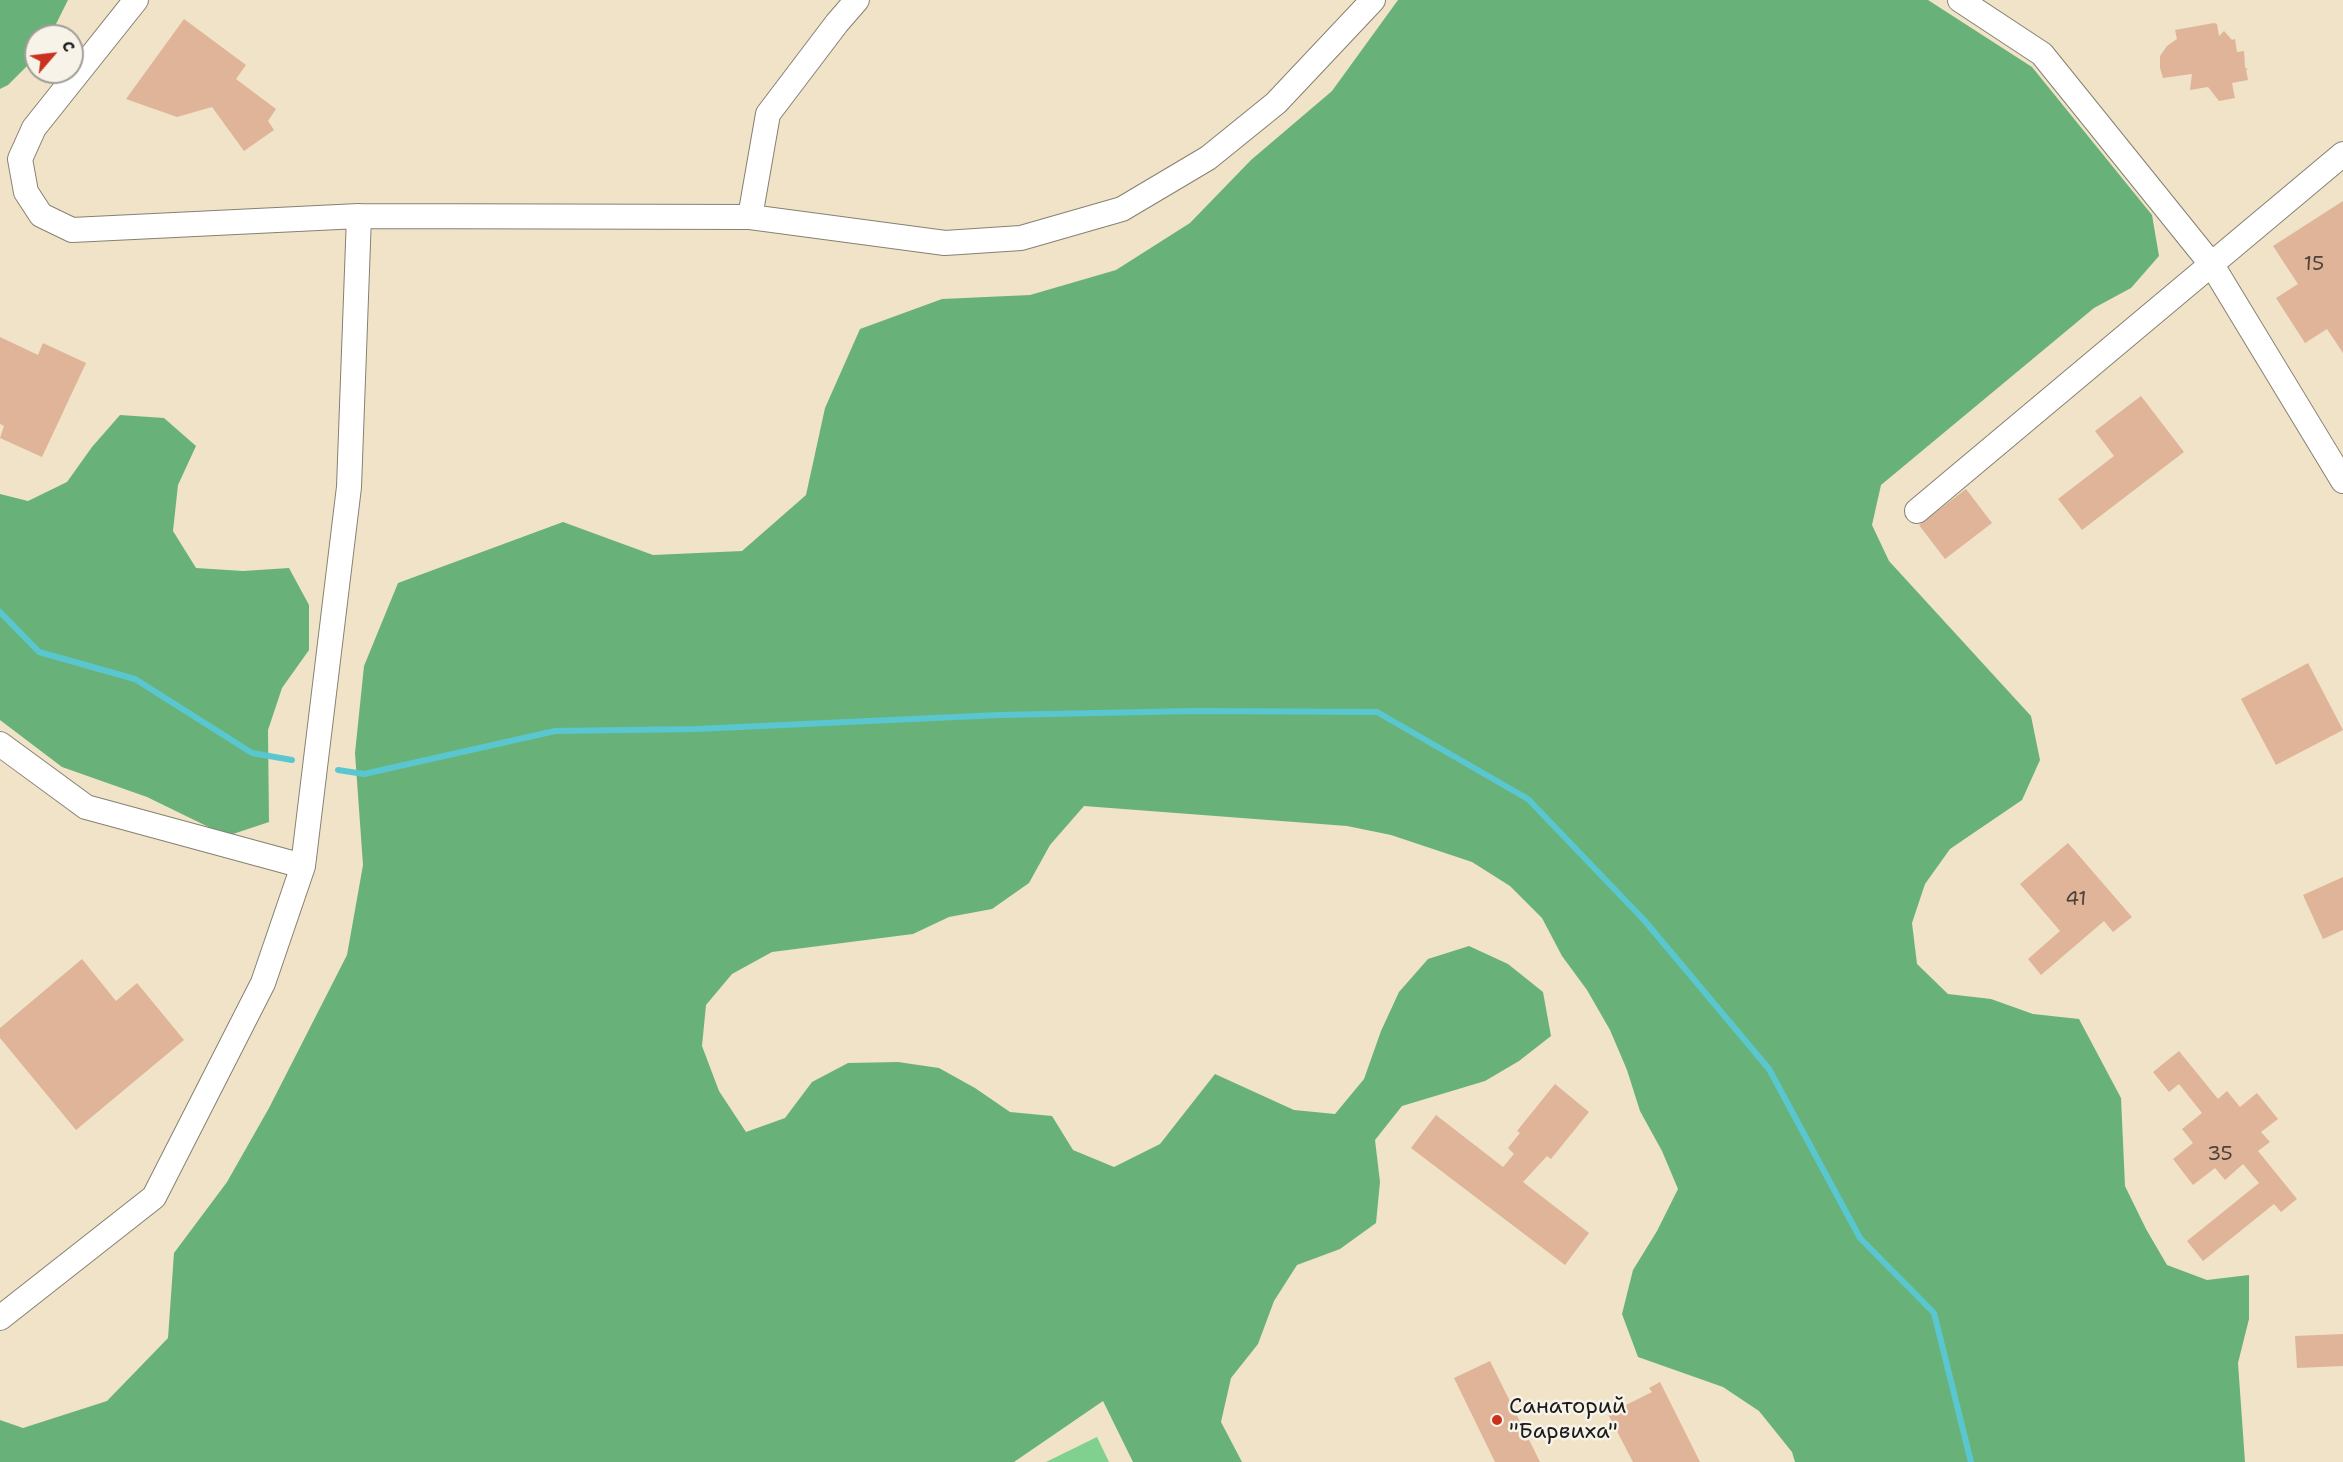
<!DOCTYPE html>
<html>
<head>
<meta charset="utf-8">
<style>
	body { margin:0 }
	#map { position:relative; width:2343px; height:1462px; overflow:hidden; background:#f0e3c8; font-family:"Shantell Sans",sans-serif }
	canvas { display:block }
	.north { position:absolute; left:24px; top:24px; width:60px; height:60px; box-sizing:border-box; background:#f7f3e8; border:2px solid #9f9d96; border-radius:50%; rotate:62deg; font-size:16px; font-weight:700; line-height:24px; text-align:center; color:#1c1c1c }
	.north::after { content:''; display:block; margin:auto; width:21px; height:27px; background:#c8321e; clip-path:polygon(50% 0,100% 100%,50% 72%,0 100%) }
</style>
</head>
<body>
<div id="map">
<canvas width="2343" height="1462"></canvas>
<div class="north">С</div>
</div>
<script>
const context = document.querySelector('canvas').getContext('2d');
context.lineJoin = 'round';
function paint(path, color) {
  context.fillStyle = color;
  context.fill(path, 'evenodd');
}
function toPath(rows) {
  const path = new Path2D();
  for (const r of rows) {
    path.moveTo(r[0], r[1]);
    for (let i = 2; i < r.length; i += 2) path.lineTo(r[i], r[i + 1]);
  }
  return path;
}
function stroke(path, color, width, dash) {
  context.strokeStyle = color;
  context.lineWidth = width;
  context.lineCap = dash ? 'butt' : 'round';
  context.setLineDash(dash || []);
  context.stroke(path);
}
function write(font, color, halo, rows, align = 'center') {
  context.font = font + ' "Shantell Sans",sans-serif';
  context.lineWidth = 5;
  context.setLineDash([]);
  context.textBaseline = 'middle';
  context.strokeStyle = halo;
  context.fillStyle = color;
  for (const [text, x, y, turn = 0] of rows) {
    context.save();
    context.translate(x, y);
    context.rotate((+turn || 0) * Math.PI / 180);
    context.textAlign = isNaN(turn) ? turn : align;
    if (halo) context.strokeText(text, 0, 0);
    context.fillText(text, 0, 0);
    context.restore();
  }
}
paint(toPath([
	[1097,1437,1109,1462,1046,1462]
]), '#80d090');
paint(toPath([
	[0,0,68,0,50,36,36,36,36,57,8,85,0,89],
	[1398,0,1928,0,2032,67,2152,215,2159,256,2131,288,2094,308,1881,485,1872,525,1889,561,2031,716,2040,760,2022,800,1950,849,1925,884,1912,923,1917,964,1948,994,1991,999,2033,1014,2079,1019,2121,1098,2125,1186,2146,1229,2167,1265,2207,1280,2249,1275,2249,1319,2238,1363,2245,1462,1795,1462,1792,1452,1759,1411,1723,1387,1638,1357,1622,1314,1633,1270,1657,1231,1678,1189,1662,1151,1640,1111,1627,1070,1610,1030,1587,990,1562,956,1542,918,1510,886,1472,862,1391,835,1347,826,1084,806,1050,845,1029,883,992,909,949,917,913,934,772,952,732,974,706,1005,702,1046,719,1091,746,1132,785,1118,812,1082,848,1063,898,1062,939,1068,975,1088,1010,1112,1052,1116,1073,1150,1114,1167,1160,1144,1215,1074,1294,1110,1335,1114,1364,1079,1381,1031,1399,992,1428,959,1469,946,1508,964,1543,992,1551,1036,1519,1061,1485,1081,1402,1106,1375,1140,1380,1182,1376,1223,1340,1249,1297,1265,1274,1301,1258,1344,1231,1378,1221,1422,1242,1462,1133,1462,1103,1401,1014,1462,0,1462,0,1420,23,1428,107,1401,168,1338,174,1253,227,1182,269,1108,347,955,363,865,355,753,364,666,398,583,563,522,653,555,742,551,806,495,825,408,860,329,942,299,1030,295,1116,270,1190,223,1251,160,1332,91],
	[120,415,164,418,196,446,178,485,173,531,196,568,243,571,289,568,309,605,309,650,282,688,268,730,269,822,227,836,147,797,62,767,0,720,0,494,28,501,67,482,92,447]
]), '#68b27a');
stroke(toPath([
	[0,612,39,652,135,679,252,753,292,760],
	[338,770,364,774,555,731,696,729,999,715,1194,711,1377,712,1528,799,1644,920,1769,1069,1860,1238,1934,1313,1971,1462]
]), '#5ac7d0', 6);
paint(toPath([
	[184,19,246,65,236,79,276,109,268,121,274,130,244,151,212,107,177,117,126,99],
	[2214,23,2217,24,2219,36,2224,31,2232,40,2235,39,2237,52,2244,51,2245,67,2248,70,2246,70,2248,80,2232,83,2235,98,2219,101,2208,87,2190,90,2192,74,2163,78,2160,68,2160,56,2167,46,2177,39,2175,30],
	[2343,201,2343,353,2327,329,2305,343,2276,298,2298,284,2273,246],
	[0,337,38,355,43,343,86,363,42,457,0,438,4,426,0,424],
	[2141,396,2184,452,2082,530,2058,499,2114,456,2095,431],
	[1966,489,1992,523,1945,559,1919,525],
	[2308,663,2343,730,2276,765,2241,699],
	[2068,843,2132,917,2113,932,2104,921,2041,975,2028,959,2060,931,2020,884],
	[2343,877,2343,930,2323,939,2303,895],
	[82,959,116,1001,137,983,184,1040,76,1130,0,1038,0,1028],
	[2179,1051,2218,1099,2227,1091,2240,1107,2257,1093,2278,1119,2261,1132,2270,1142,2258,1151,2297,1199,2281,1212,2274,1204,2203,1261,2187,1241,2259,1183,2243,1164,2225,1180,2215,1168,2193,1185,2173,1159,2193,1143,2182,1129,2202,1113,2179,1084,2169,1092,2153,1072],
	[1555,1084,1589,1112,1551,1159,1547,1156,1523,1182,1589,1233,1565,1265,1411,1148,1436,1115,1503,1167,1514,1154,1508,1148,1520,1133,1517,1131],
	[2343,1334,2343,1366,2297,1368,2295,1336],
	[1490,1361,1540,1462,1495,1462,1454,1378],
	[1660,1382,1700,1462,1633,1462,1608,1414,1652,1392,1649,1388]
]), '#dfb499');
const minor = toPath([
	[136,0,34,128,20,159,26,192,41,215,72,230,359,216,750,217,945,243,1021,238,1122,209,1208,158,1276,103,1373,0],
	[1960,0,2042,54,2212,265,2343,481],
	[750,217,768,114,837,23,857,0],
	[1917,511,2343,154],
	[0,744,86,807,303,866],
	[0,1318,154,1197,263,983,303,866,349,487,359,216]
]);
stroke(minor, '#868072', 26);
stroke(minor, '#fff', 24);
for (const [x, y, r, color] of [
	[1497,1420,6,"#c8321e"]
]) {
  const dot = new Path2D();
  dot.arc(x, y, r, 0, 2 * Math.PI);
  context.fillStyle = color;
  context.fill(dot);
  stroke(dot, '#f7f3e8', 2);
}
write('20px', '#4d423b', null, [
	["15",2314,265],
	["41",2076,900],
	["35",2220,1155]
]);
write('22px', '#1c1c1c', '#f7f3e8', [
	["Санаторий",1509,1407],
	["\"Барвиха\"",1509,1432]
], 'left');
</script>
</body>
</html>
